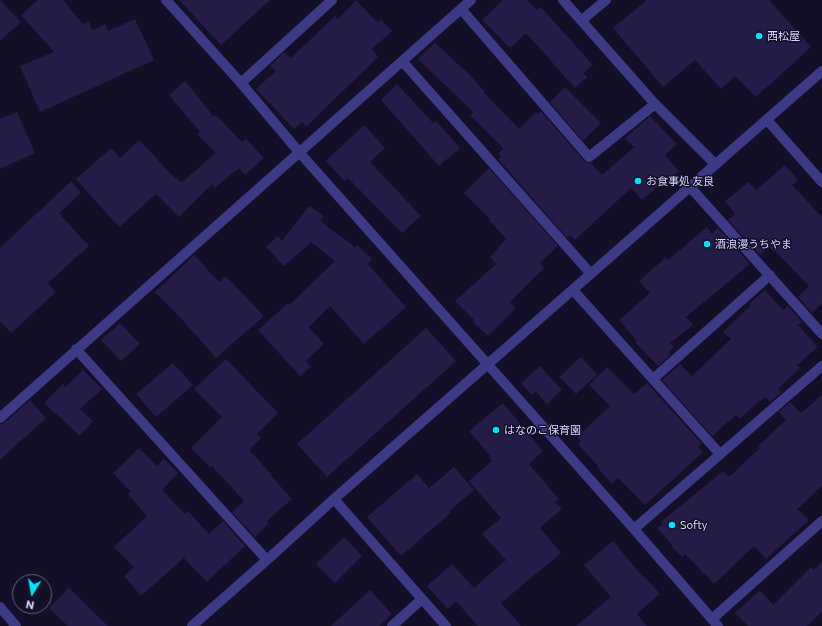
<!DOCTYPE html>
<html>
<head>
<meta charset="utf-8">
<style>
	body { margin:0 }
	#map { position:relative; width:822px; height:626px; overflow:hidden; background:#130f26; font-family:Commissioner,sans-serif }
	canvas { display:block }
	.north { position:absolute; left:12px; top:574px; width:40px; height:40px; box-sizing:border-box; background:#130f26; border:1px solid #625e7d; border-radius:50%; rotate:191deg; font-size:11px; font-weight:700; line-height:16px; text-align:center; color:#d9d4ff }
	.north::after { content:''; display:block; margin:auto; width:14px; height:18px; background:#00e5ff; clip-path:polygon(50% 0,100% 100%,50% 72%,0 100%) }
</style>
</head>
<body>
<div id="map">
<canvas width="822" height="626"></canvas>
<div class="north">N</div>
</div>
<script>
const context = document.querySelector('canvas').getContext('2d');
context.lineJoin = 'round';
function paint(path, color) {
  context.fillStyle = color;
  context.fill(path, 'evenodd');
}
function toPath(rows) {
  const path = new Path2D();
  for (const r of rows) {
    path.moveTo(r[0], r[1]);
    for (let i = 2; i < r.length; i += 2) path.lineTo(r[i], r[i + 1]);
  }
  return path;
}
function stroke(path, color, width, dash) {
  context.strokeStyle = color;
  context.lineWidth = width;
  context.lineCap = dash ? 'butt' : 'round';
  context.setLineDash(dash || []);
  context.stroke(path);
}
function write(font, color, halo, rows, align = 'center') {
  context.font = font + ' Commissioner,"Noto Sans JP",sans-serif';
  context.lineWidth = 3;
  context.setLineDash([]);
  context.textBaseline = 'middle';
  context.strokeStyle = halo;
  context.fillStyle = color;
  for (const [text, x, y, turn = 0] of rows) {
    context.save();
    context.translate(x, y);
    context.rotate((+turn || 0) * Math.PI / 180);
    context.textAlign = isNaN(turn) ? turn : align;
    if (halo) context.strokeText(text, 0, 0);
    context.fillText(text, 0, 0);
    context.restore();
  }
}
paint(toPath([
	[0,0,21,22,0,41],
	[38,0,63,0,83,24,89,22,92,30,105,24,108,31,135,19,154,60,40,112,20,66,54,52,21,15],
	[179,0,270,0,221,45],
	[356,0,378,23,381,20,392,31,372,49,378,57,306,127,302,122,294,129,256,89,276,71,270,66,284,52,291,58,335,16,338,19],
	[503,0,527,0,537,10,541,7,593,65,583,73,587,77,575,88,526,33,510,48,482,20],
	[647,0,769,0,811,47,756,97,735,76,721,89,695,60,663,87,613,28],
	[435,43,470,75,485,92,484,93,519,129,536,112,538,114,541,111,584,161,587,163,591,163,602,175,634,147,625,138,650,116,677,144,665,155,679,171,661,187,660,185,642,200,631,188,575,240,570,235,567,238,498,159,501,157,498,153,504,149,470,115,473,113,471,110,418,59],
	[185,81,214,117,216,115,242,142,246,139,264,158,245,175,239,168,215,188,212,184,179,217,156,194,119,227,76,179,111,148,120,158,139,140,176,179,177,178,181,183,216,153,197,134,200,132,169,95],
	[397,84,433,123,436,121,460,148,439,166,381,100],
	[565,87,601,123,583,141,550,102],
	[17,112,35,153,0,169,0,119],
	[364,125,385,148,370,162,421,216,402,233,348,178,344,181,326,161],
	[785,165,798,180,792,185,822,217,822,303,812,313,798,297,809,286,775,251,774,252,769,247,760,255,728,220,735,214,725,201,749,182,756,190],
	[489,168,558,246,540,263,544,268,510,302,516,308,488,336,473,322,474,320,455,301,496,264,490,257,506,239,489,220,490,219,464,193],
	[71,181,81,193,59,213,89,246,48,283,56,292,11,333,0,321,0,248],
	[309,206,324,216,320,221,355,247,357,245,372,259,368,264,406,307,364,344,330,306,309,327,324,344,306,361,311,367,300,376,258,330,288,303,289,305,335,261,311,242,284,266,266,247,278,236,282,241],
	[707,227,712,234,718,228,750,264,686,317,693,325,670,343,674,347,669,352,671,354,658,366,635,342,637,341,619,320,650,293,639,281,666,257,668,260],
	[194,255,219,282,226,276,264,316,216,358,178,315,155,292],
	[765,290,783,310,788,306,802,322,798,325,818,347,797,365,800,368,778,389,782,392,770,402,765,397,761,401,760,400,740,419,736,415,712,436,662,380,680,364,692,376,731,339,723,332,751,305,749,304],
	[120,323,140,344,121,361,101,340],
	[426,328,456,361,327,477,297,444],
	[581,357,597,375,576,394,559,377],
	[226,359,278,413,257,434,261,438,249,450,272,475,271,476,292,499,267,521,269,523,255,537,232,512,244,501,212,466,211,468,191,448,222,417,194,389],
	[173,363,193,385,156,417,136,394],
	[540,366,562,390,547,404,536,392,532,395,521,383],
	[607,367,634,394,647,383,702,444,698,447,703,452,645,505,618,478,612,484,597,467,598,466,578,444,581,441,577,437,610,406,589,385],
	[83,370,102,389,80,409,93,421,80,436,44,403,63,384,65,387],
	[822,395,822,486,797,509,809,520,766,559,754,546,714,584,685,554,682,557,671,546,672,545,657,528,663,524,661,522,723,471,729,477,760,448,758,446,786,420,779,412,790,402,801,413],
	[30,400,46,418,0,460,0,425,4,423],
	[503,403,543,451,529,464,559,499,555,502,562,509,540,528,561,553,501,603,521,626,478,626,456,601,448,609,427,586,452,564,474,588,506,560,482,534,501,518,469,481,492,461,490,458,491,457,469,431],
	[139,448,157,466,164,459,178,473,162,490,185,514,188,511,209,534,223,521,245,546,207,582,184,558,141,596,124,576,134,567,114,547,147,516,128,494,131,492,113,473],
	[454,467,474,490,449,511,451,513,420,539,420,540,401,556,367,517,417,474,429,488],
	[344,537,362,556,335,583,316,564],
	[613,541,643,577,644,576,660,594,637,614,647,626,576,626,611,597,584,565],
	[822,562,822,612,807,626,748,626,735,613,760,590,773,605,811,567,814,570],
	[69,588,108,626,68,626,49,608],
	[370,590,392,614,379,626,331,626]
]), '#241b47');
stroke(toPath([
	[166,0,241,83,299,152,634,529,718,626],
	[563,0,655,104,715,164],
	[461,9,589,157,655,104],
	[582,20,606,0],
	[403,62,591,274],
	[241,83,332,0],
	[767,120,822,182],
	[690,187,822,334],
	[573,290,720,454],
	[76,349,267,560],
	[653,379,770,275],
	[0,418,471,0],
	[334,499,422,599],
	[634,529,822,366],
	[0,607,16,626],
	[712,619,822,521],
	[192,626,267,560,334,499,822,71],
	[392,626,422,599,446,626]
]), '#3d3a85', 10);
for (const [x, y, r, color] of [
	[759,36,4,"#00e5ff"],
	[638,181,4,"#00e5ff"],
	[707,244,4,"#00e5ff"],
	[496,430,4,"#00e5ff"],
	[672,525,4,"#00e5ff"]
]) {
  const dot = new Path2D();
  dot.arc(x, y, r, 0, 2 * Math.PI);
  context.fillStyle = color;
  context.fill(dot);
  stroke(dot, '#130f26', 1.5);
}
write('11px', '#d9d4ff', '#130f26', [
	["西松屋",767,36],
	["お食事処 友良",646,181],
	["酒浪漫うちやま",715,244],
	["はなのこ保育園",504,430],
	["Softy",680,525]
], 'left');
</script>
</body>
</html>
